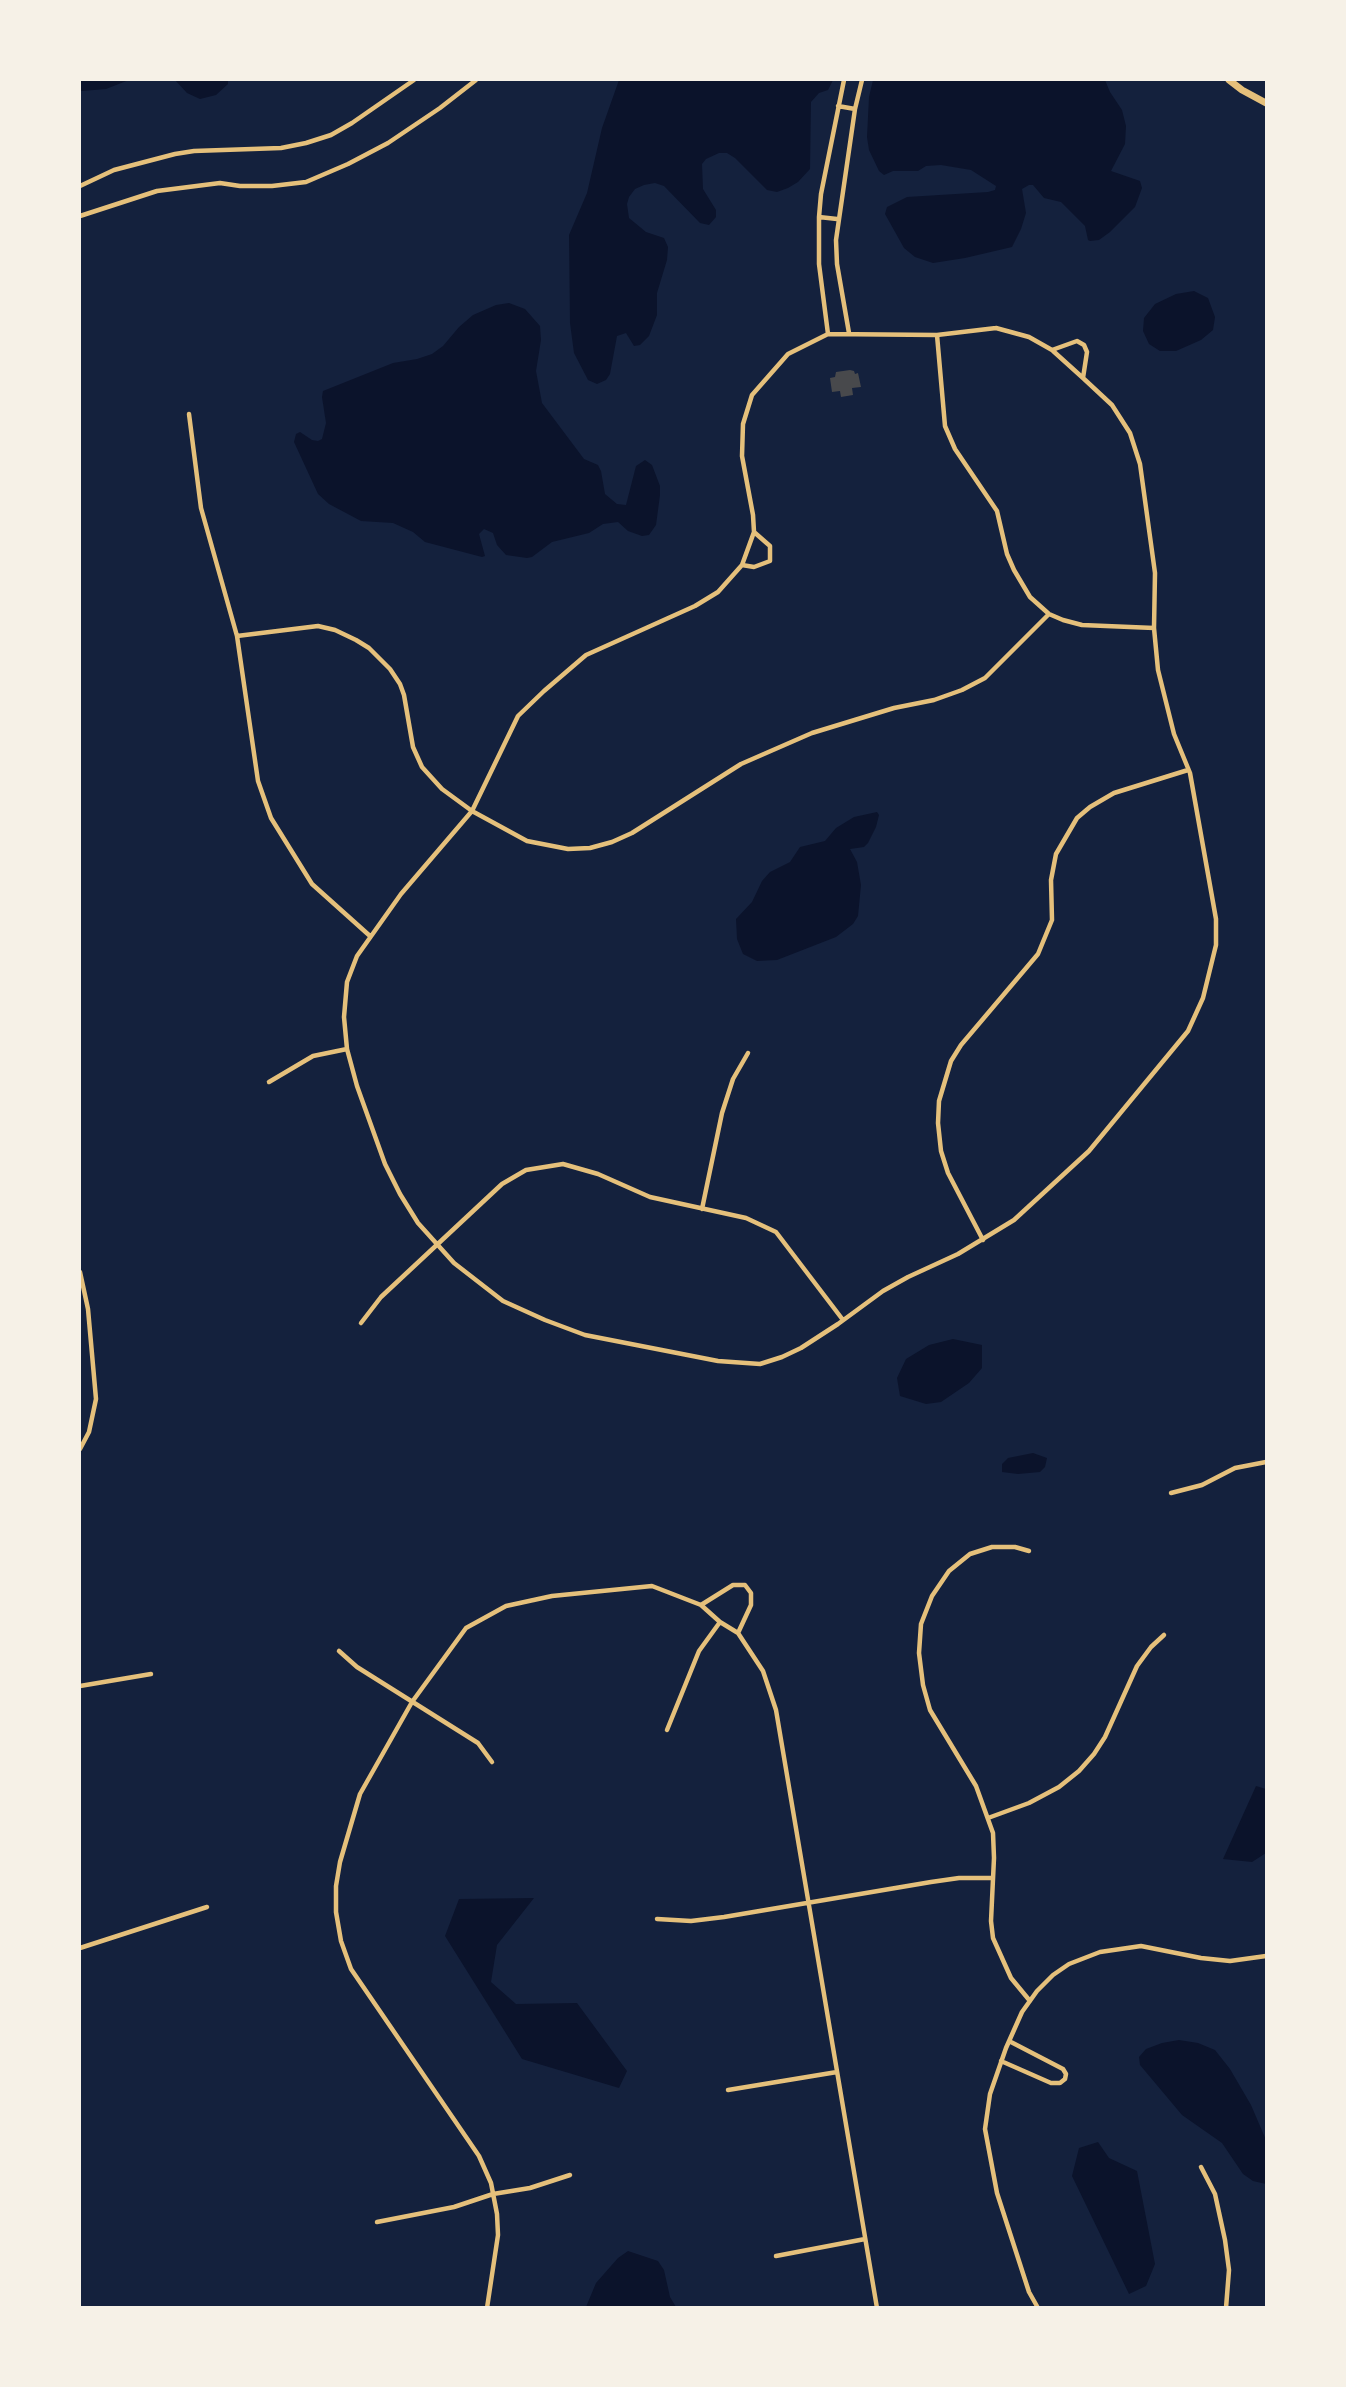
<!DOCTYPE html>
<html>
<head>
<meta charset="utf-8">
<style>
	body { margin:0 }
	#map { position:relative; width:1346px; height:2387px; overflow:hidden; background:#14213d; font-family:"Noto Sans",sans-serif }
	canvas { display:block }
	.frame { position:absolute; inset:0; border:81px solid #f6f1e7; pointer-events:none }
</style>
</head>
<body>
<div id="map">
<canvas width="1346" height="2387"></canvas>
<div class="frame"></div>
</div>
<script>
const context = document.querySelector('canvas').getContext('2d');
context.lineJoin = 'round';
function paint(path, color) {
  context.fillStyle = color;
  context.fill(path, 'evenodd');
}
function toPath(rows) {
  const path = new Path2D();
  for (const r of rows) {
    path.moveTo(r[0], r[1]);
    for (let i = 2; i < r.length; i += 2) path.lineTo(r[i], r[i + 1]);
  }
  return path;
}
function stroke(path, color, width, dash) {
  context.strokeStyle = color;
  context.lineWidth = width;
  context.lineCap = dash ? 'butt' : 'round';
  context.setLineDash(dash || []);
  context.stroke(path);
}
paint(toPath([
	[80,80,129,80,106,89,82,91,80,91],
	[175,80,228,80,228,84,216,95,200,99,187,93],
	[619,80,833,80,828,90,819,93,811,102,810,169,798,182,788,188,777,192,767,190,735,158,727,153,719,153,706,159,702,164,703,189,716,210,716,217,709,225,700,223,664,186,655,183,644,185,635,189,629,197,627,204,629,218,646,232,664,238,668,247,667,260,657,293,657,315,649,336,640,345,634,346,626,333,617,336,610,374,606,380,597,384,588,380,574,353,570,323,569,235,587,193,602,128],
	[873,80,1105,80,1110,92,1122,110,1126,126,1125,144,1111,171,1140,181,1142,188,1135,207,1110,232,1099,240,1090,241,1088,240,1085,226,1061,202,1044,198,1033,185,1029,185,1022,189,1026,213,1021,229,1012,247,965,258,933,263,915,257,904,248,885,214,887,207,907,197,988,192,995,190,996,186,971,170,941,165,926,166,918,171,893,171,884,175,879,171,869,150,867,137,869,97],
	[1194,291,1208,298,1215,317,1213,330,1201,340,1176,351,1160,351,1149,344,1143,331,1144,318,1155,304,1176,294],
	[509,303,525,309,540,326,541,340,536,371,542,403,584,459,598,465,601,471,605,494,617,504,626,505,636,466,645,460,652,465,660,486,660,495,656,525,649,535,642,536,628,531,618,522,603,524,589,533,552,542,532,557,527,558,506,555,497,545,493,533,484,529,479,534,485,556,482,557,425,542,413,532,393,523,361,521,329,504,318,494,294,442,296,434,300,432,312,440,318,441,322,439,326,423,322,397,323,391,393,363,417,359,432,354,443,346,459,327,473,315,496,305],
	[877,812,879,815,876,827,868,843,864,847,850,849,857,862,861,885,858,916,853,924,836,937,777,960,757,961,743,954,737,939,736,919,752,902,762,881,770,872,790,862,800,847,825,841,836,828,854,817],
	[953,1339,982,1345,982,1368,969,1383,941,1402,926,1404,900,1396,897,1378,906,1359,929,1345],
	[1033,1453,1047,1458,1045,1467,1040,1472,1018,1474,1002,1472,1002,1464,1008,1458],
	[1256,1786,1266,1789,1266,1853,1252,1862,1223,1859],
	[534,1898,497,1945,491,1982,516,2004,577,2003,627,2071,619,2088,522,2059,445,1936,459,1899],
	[1179,2040,1198,2043,1215,2050,1230,2069,1251,2105,1266,2140,1266,2184,1253,2181,1243,2174,1222,2143,1182,2115,1140,2065,1139,2057,1146,2049,1162,2043],
	[1098,2142,1109,2158,1137,2171,1155,2264,1146,2286,1129,2294,1072,2176,1079,2148],
	[628,2251,658,2261,664,2270,670,2297,676,2307,586,2307,596,2283,618,2258]
]), '#0b132b');
paint(toPath([
	[850,370,854,371,855,374,858,373,861,387,852,388,853,395,841,397,840,391,832,392,830,378,835,377,836,372]
]), '#48494c');
stroke(toPath([
	[838,106,855,109],
	[80,186,114,170,175,154,194,151,281,148,306,143,331,135,352,123,414,80],
	[80,216,157,191,220,183,240,186,272,186,306,182,348,164,388,143,440,108,476,80],
	[819,217,837,219],
	[996,328,1029,337,1052,350,1083,378,1112,405,1130,433,1140,464,1155,573,1154,628,1158,670,1174,734,1190,773,1216,919,1216,945,1203,998,1188,1031,1089,1151,1014,1220,958,1254,908,1277,883,1291,838,1324,801,1348,782,1357,760,1364,718,1361,585,1335,545,1320,503,1301,454,1263,418,1223,400,1194,385,1164,357,1086,347,1049,344,1017,347,982,357,956,401,894,472,811,518,716,544,691,586,655,695,606,718,592,742,565,754,532,753,515,742,456,743,424,752,395,788,354,828,334,937,335,996,328],
	[849,333,837,264,836,240,855,109,862,80],
	[828,334,819,264,819,217,821,194,844,80],
	[937,335,945,426,955,449,997,511,1007,554,1014,570,1030,597,1049,614,1063,620,1082,625,1154,628],
	[1052,350,1077,341,1084,345,1087,352,1083,378],
	[189,414,201,508,237,636,258,781,271,818,312,884,370,936],
	[742,565,754,567,770,561,770,546,754,532],
	[237,636,318,626,335,630,356,640,369,648,390,669,400,684,404,695,413,747,422,767,442,789,472,811,527,841,568,849,590,848,612,842,632,833,741,764,812,733,894,708,934,700,962,690,985,678,1049,614],
	[269,1082,313,1056,347,1049],
	[702,1209,722,1113,733,1079,748,1053],
	[983,1240,948,1173,941,1151,938,1123,939,1101,951,1061,961,1045,1038,954,1052,920,1051,880,1056,854,1077,818,1090,807,1114,793,1188,770],
	[80,1272,88,1309,96,1399,89,1432,80,1449],
	[361,1323,381,1297,502,1184,526,1170,563,1164,598,1174,650,1197,746,1218,776,1232,843,1320],
	[1171,1493,1202,1485,1235,1468,1266,1462],
	[1029,1551,1015,1547,992,1547,970,1554,949,1571,932,1596,921,1624,919,1653,923,1685,930,1710,976,1786,993,1833,994,1858,991,1921,993,1938,1011,1978,1030,2001],
	[701,1605,733,1585,745,1585,751,1593,751,1605,738,1633],
	[339,1651,357,1667,478,1743,492,1762],
	[80,1686,151,1674],
	[667,1730,699,1651,720,1622],
	[988,1818,1029,1803,1059,1787,1079,1771,1094,1754,1105,1737,1137,1666,1151,1647,1164,1635],
	[657,1919,691,1921,724,1917,931,1882,959,1878,992,1878],
	[80,1948,207,1907],
	[1001,2061,1051,2083,1060,2083,1065,2079,1066,2074,1063,2069,1009,2041],
	[728,2090,837,2072],
	[1201,2167,1215,2194,1225,2240,1229,2270,1226,2308],
	[377,2222,454,2207,493,2194,530,2188,570,2175],
	[776,2256,865,2239],
	[487,2308,498,2235,497,2214,491,2183,479,2156,351,1969,341,1941,336,1912,336,1886,340,1862,360,1794,412,1702,466,1628,506,1606,552,1596,652,1586,701,1605,720,1622,738,1633,763,1671,776,1710,877,2308],
	[1038,2308,1029,2292,997,2193,985,2129,990,2094,1006,2048,1022,2012,1037,1991,1053,1975,1069,1964,1100,1952,1141,1946,1201,1958,1230,1961,1266,1956]
]), '#e5c07b', 4.5);
stroke(toPath([
	[1229,80,1242,90,1266,103]
]), '#e5c07b', 7);
</script>
</body>
</html>
